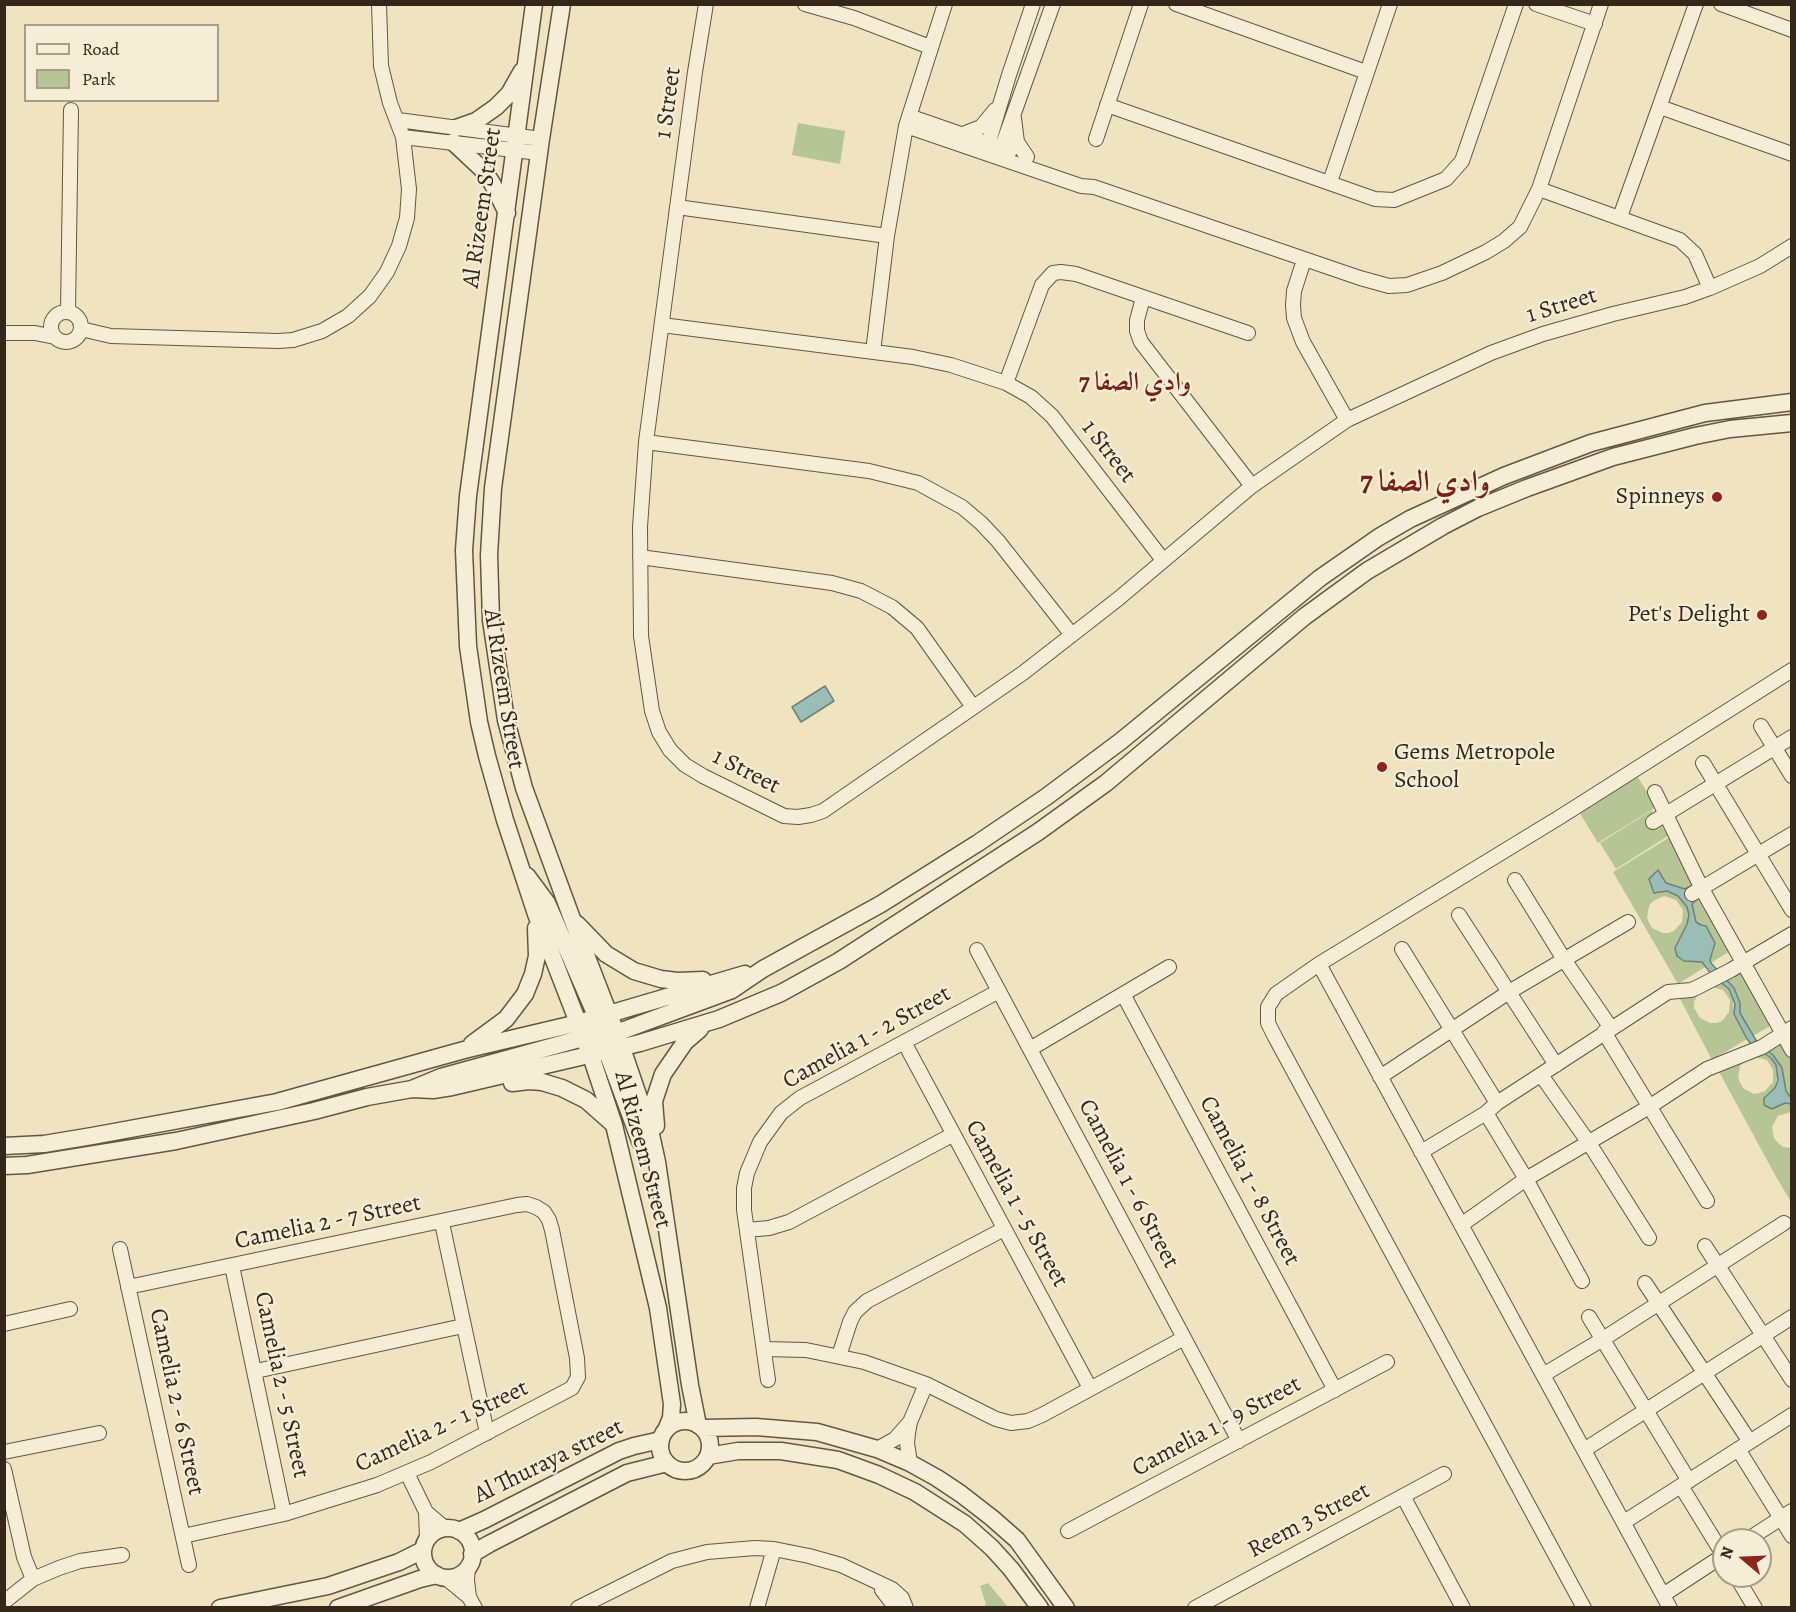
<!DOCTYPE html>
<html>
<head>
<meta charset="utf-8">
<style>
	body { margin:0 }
	#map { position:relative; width:1796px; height:1612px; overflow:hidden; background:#f0e4c0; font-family:Alegreya,serif }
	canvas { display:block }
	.frame { position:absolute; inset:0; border:6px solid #342618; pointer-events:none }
	.legend { position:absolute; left:24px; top:24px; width:195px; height:78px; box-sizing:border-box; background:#f5edd6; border:2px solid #a89d8a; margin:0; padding:8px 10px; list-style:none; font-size:18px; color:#342618 }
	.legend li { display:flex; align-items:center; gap:12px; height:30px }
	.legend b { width:30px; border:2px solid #a89d8a }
	.north { position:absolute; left:1712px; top:1528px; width:60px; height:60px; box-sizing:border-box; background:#f5edd6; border:2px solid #a89d8a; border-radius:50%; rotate:289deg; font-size:16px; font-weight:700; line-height:24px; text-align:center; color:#342618 }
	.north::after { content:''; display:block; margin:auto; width:21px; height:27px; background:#8f2418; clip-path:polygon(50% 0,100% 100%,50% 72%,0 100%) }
</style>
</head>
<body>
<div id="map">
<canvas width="1796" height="1612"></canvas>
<div class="frame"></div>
<ul class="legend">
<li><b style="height:8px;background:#f5edd6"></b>Road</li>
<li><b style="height:16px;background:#b5c596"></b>Park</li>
</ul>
<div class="north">N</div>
</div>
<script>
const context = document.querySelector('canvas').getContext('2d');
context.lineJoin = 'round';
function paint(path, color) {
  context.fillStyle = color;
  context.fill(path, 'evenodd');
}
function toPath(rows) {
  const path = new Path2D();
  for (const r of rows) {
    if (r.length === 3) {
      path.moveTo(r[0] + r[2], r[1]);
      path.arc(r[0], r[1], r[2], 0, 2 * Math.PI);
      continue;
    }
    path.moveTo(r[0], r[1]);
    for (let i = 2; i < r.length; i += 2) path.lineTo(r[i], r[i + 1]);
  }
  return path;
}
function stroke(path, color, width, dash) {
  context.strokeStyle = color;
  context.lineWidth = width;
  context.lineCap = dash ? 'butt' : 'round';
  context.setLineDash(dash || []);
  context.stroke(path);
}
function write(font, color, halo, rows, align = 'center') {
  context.font = font + ' Alegreya,Amiri,serif';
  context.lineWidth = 4.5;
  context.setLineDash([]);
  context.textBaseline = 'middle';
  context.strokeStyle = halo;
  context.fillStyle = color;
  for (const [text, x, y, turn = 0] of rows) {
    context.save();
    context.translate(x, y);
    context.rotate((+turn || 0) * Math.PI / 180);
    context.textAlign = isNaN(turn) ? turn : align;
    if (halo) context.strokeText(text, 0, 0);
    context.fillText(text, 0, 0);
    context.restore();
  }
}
paint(toPath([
	[798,123,845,131,840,164,792,155],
	[1636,774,1656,807,1598,843,1578,810],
	[1652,810,1668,836,1616,869,1600,843],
	[1670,837,1695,884,1685,889,1666,883,1658,871,1654,893,1667,891,1678,896,1687,907,1689,915,1687,924,1675,948,1677,956,1684,961,1702,962,1707,966,1678,984,1613,872],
	[1664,896,1676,900,1683,910,1682,922,1674,931,1668,933,1663,933,1652,928,1647,918,1649,906,1653,901],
	[1702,895,1730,951,1711,963,1710,960,1714,951,1701,925,1696,922,1692,904],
	[1737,962,1770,1026,1753,1036,1740,1013,1740,1003,1734,988,1725,979],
	[1712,975,1729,989,1733,996,1734,1014,1747,1039,1712,1060,1678,995],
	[1712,987,1723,990,1730,1000,1729,1012,1722,1021,1716,1023,1710,1023,1700,1018,1694,1008,1694,1002,1700,991],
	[1775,1032,1791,1058,1791,1098,1786,1091,1781,1068,1773,1055,1757,1042],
	[1762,1052,1771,1058,1776,1065,1778,1073,1775,1088,1766,1095,1785,1103,1791,1104,1791,1112,1778,1116,1772,1127,1774,1138,1778,1143,1783,1147,1791,1148,1790,1176,1791,1202,1774,1173,1716,1066],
	[1755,1057,1767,1060,1773,1070,1773,1082,1765,1091,1759,1093,1754,1094,1743,1088,1738,1078,1740,1066,1744,1062],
	[988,1583,1008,1607,984,1607,986,1604,980,1586]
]), '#b5c596');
const water = toPath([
	[825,686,834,701,801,722,792,707,825,686],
	[1658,870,1666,883,1685,889,1695,884,1702,895,1692,904,1696,922,1701,925,1706,926,1715,943,1710,960,1711,963,1734,988,1740,1003,1740,1013,1757,1042,1773,1055,1782,1068,1786,1091,1791,1098,1791,1104,1785,1103,1772,1109,1764,1105,1764,1098,1775,1088,1778,1080,1776,1065,1771,1058,1752,1045,1747,1039,1734,1014,1735,1004,1729,989,1712,975,1702,962,1684,961,1677,956,1675,948,1687,924,1689,915,1687,907,1678,896,1667,891,1654,893,1649,879,1658,870]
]);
paint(water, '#9abeb6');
stroke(water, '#718177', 1.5);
const minor = toPath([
	[706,4,695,72,646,442,640,527,641,636,652,711,659,732,670,750,685,765,703,776,784,816,798,817,811,815,823,811,1023,673,1118,599,1252,486,1347,420,1491,353,1543,334,1613,314,1685,297,1710,288,1760,266,1792,246],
	[805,4,854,18,930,47],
	[1176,4,1366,72],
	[1536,4,1595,24],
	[1721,4,1792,30],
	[1107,105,1375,199,1394,200,1446,179,1462,161,1516,4],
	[1660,107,1792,154],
	[909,116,1010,151],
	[1014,118,1017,142,1027,157],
	[398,120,541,139],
	[906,126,1081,186,1094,187,1360,278,1389,286,1407,285,1442,273,1486,252,1504,241,1520,227,1539,189,1601,4],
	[963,134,981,127,995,110],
	[403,137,539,153],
	[1096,139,1141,4],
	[986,151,1009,75,1033,4],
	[999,155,1053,4],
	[1330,182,1390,4],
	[1539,189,1680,240,1695,254,1710,288],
	[677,207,887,236],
	[1620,217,1696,4],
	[1304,260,1294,291,1293,305,1294,318,1303,342,1347,420],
	[1143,298,1137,320,1137,331,1141,342,1252,486],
	[66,327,15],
	[68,312,71,110],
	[662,325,913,357,951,365,1006,383,1031,397,1052,416,1163,560],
	[81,329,111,336,278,341,293,340,322,331,348,316,370,296,387,272,399,246,407,218,409,189,403,137,390,103,381,66,379,4],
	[4,333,35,333,55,337],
	[873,352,887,236,906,126,945,4],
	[1006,383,1042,285,1053,273,1061,272,1076,274,1248,333],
	[646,442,869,471,918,483,962,507,981,523,998,541,1072,635],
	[640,557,832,583,861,591,892,607,917,628,973,707],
	[1761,726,1792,776],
	[1703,763,1792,910],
	[1655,792,1702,889,1792,1050],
	[1653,822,1792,737],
	[1515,880,1565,961,1611,1028],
	[1692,894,1792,834],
	[1459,915,1556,1065],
	[1402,949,1497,1103],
	[977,950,1239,1441],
	[1319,964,1670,1608],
	[1123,994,1335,1390],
	[1604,1032,1707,1201],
	[904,1042,1090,1388],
	[1030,1049,1169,967],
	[1541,1075,1589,1143,1649,1238],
	[1380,1077,1509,992,1628,922],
	[1486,1113,1526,1179,1582,1281],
	[1421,1152,1486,1113,1497,1103,1668,992,1691,990,1698,987,1731,970,1792,934],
	[442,1223,487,1433],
	[1461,1225,1526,1179,1649,1107,1707,1069,1762,1047,1792,1028],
	[747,1230,769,1228,789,1222,952,1135],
	[1705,1246,1792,1380],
	[120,1249,189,1565],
	[232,1266,284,1514],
	[1645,1283,1750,1442],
	[128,1287,517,1205,527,1204,536,1207,544,1212,549,1220,552,1230,577,1358,578,1377,572,1388,431,1462,377,1485,284,1514,183,1536],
	[1589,1317,1689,1481],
	[4,1324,70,1309],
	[764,1349,806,1350,864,1362,926,1384,996,1419,1011,1423,1028,1421,1042,1415,1184,1338],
	[839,1356,850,1322,855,1312,867,1301,1004,1229],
	[256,1371,463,1326],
	[1543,1375,1603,1339,1784,1223],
	[768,1380,744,1210,744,1188,747,1173,760,1142,781,1113,800,1098,999,991],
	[877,1449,895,1439,910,1422],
	[1738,1449,1792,1536],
	[1584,1450,1792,1317],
	[4,1452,99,1433],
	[910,1463,907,1443,908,1433,910,1422,926,1384],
	[4,1469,24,1557,33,1579],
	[407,1473,426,1512,445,1528],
	[1681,1486,1724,1556],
	[1403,1496,1463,1608],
	[426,1512,427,1539],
	[1624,1522,1792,1415],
	[1068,1531,1387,1362],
	[1747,1540,1792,1511],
	[468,1566,467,1580,469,1597],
	[1736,1576,1755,1608],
	[446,1578,469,1597,475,1608],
	[882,1590,896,1608],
	[1663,1595,1724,1555],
	[4,1602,33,1579,59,1568,80,1561,122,1555],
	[578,1608,672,1561,707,1552,755,1548,774,1549,809,1556,841,1565,892,1589,902,1598,906,1608],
	[757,1608,774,1549],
	[1195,1608,1444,1474],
	[1584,1608,1275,1037,1268,1023,1268,1007,1276,994,1319,964,1560,817,1792,670]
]);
const tertiary = toPath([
	[534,4,468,496,464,550,468,646,479,722,487,756,505,820,536,914,591,1056,614,1125,658,1308,672,1404,671,1418,666,1430],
	[562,4,541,139,493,488,489,555,491,620,506,720,524,788,571,916,622,1048,650,1130,657,1162,690,1385,698,1425],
	[456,128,476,121,496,107,509,94,522,71],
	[453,142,483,170,492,183,507,213],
	[527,876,547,903,601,1027],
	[577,924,606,954,634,971,661,979,677,981,703,980],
	[472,1044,506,1019,525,994,533,974,537,956,536,928],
	[604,1044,640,1141,655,1159],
	[591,1056,603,1042,616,1033,732,990,763,969,881,904,978,843,1046,797,1121,741,1320,578,1379,537,1410,519,1504,476,1591,443,1705,413,1792,402],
	[512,1083,529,1081,542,1082,562,1088,586,1100,612,1123],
	[412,1089,433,1090,452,1087,640,1043,719,1019,781,993,839,961,1038,832,1106,783,1304,617,1367,571,1443,526,1478,508,1527,488,1613,457,1695,436,1730,429,1792,423],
	[656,1126,654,1101,663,1074,685,1042,700,1029],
	[4,1146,44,1144,92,1136,277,1102,464,1050,578,1023,745,974],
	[4,1166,27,1165,176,1141,314,1111,367,1097,412,1089,441,1077,594,1035],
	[685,1446,25],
	[703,1428,756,1427,817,1432,877,1449,910,1463,937,1478,961,1494,992,1518,1017,1540,1066,1608],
	[708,1456,738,1451,781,1451,838,1460,879,1475,915,1492,965,1524,992,1548,1011,1569,1040,1608],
	[448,1553,25],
	[459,1531,484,1520,619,1451,634,1446,661,1440],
	[472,1554,489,1544,627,1473,667,1463],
	[220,1608,328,1586,399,1562,423,1550],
	[338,1608,420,1579,437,1575]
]);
stroke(minor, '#635642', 16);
stroke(tertiary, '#635642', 19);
stroke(minor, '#f5edd6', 14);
stroke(tertiary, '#f5edd6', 16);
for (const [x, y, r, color] of [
	[1717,497,6,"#8f2418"],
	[1762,615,6,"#8f2418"],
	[1382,767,6,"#8f2418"]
]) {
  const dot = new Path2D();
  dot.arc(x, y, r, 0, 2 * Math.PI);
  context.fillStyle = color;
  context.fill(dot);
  stroke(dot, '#f5edd6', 2);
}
write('24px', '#342618', '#f5edd6', [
	["1 Street",669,103,-82],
	["Al Rizeem Street",483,208,-82],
	["1 Street",1562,306,-17],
	["1 Street",1108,452,52],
	["Al Rizeem Street",503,689,81],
	["1 Street",746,772,27],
	["Camelia 1 - 2 Street",867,1038,-29],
	["Al Rizeem Street",642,1150,75],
	["Camelia 1 - 8 Street",1249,1181,62],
	["Camelia 1 - 6 Street",1128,1184,62],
	["Camelia 1 - 5 Street",1016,1204,61],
	["Camelia 2 - 7 Street",328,1223,-12],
	["Camelia 2 - 5 Street",281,1385,78],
	["Camelia 2 - 6 Street",176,1402,78],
	["Camelia 2 - 1 Street",442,1427,-25],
	["Camelia 1 - 9 Street",1217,1427,-28],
	["Al Thuraya street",549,1462,-26],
	["Reem 3 Street",1309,1521,-28]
]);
write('24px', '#342618', '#f5edd6', [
	["Spinneys",1705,497],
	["Pet's Delight",1750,615],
	["Gems Metropole",1394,753,"left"],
	["School",1394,781,"left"]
], 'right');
write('bold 26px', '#7a1f14', '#f5edd6', [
	["وادي الصفا 7",1135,384]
]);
write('bold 30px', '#7a1f14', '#f5edd6', [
	["وادي الصفا 7",1425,484]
]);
</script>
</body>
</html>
